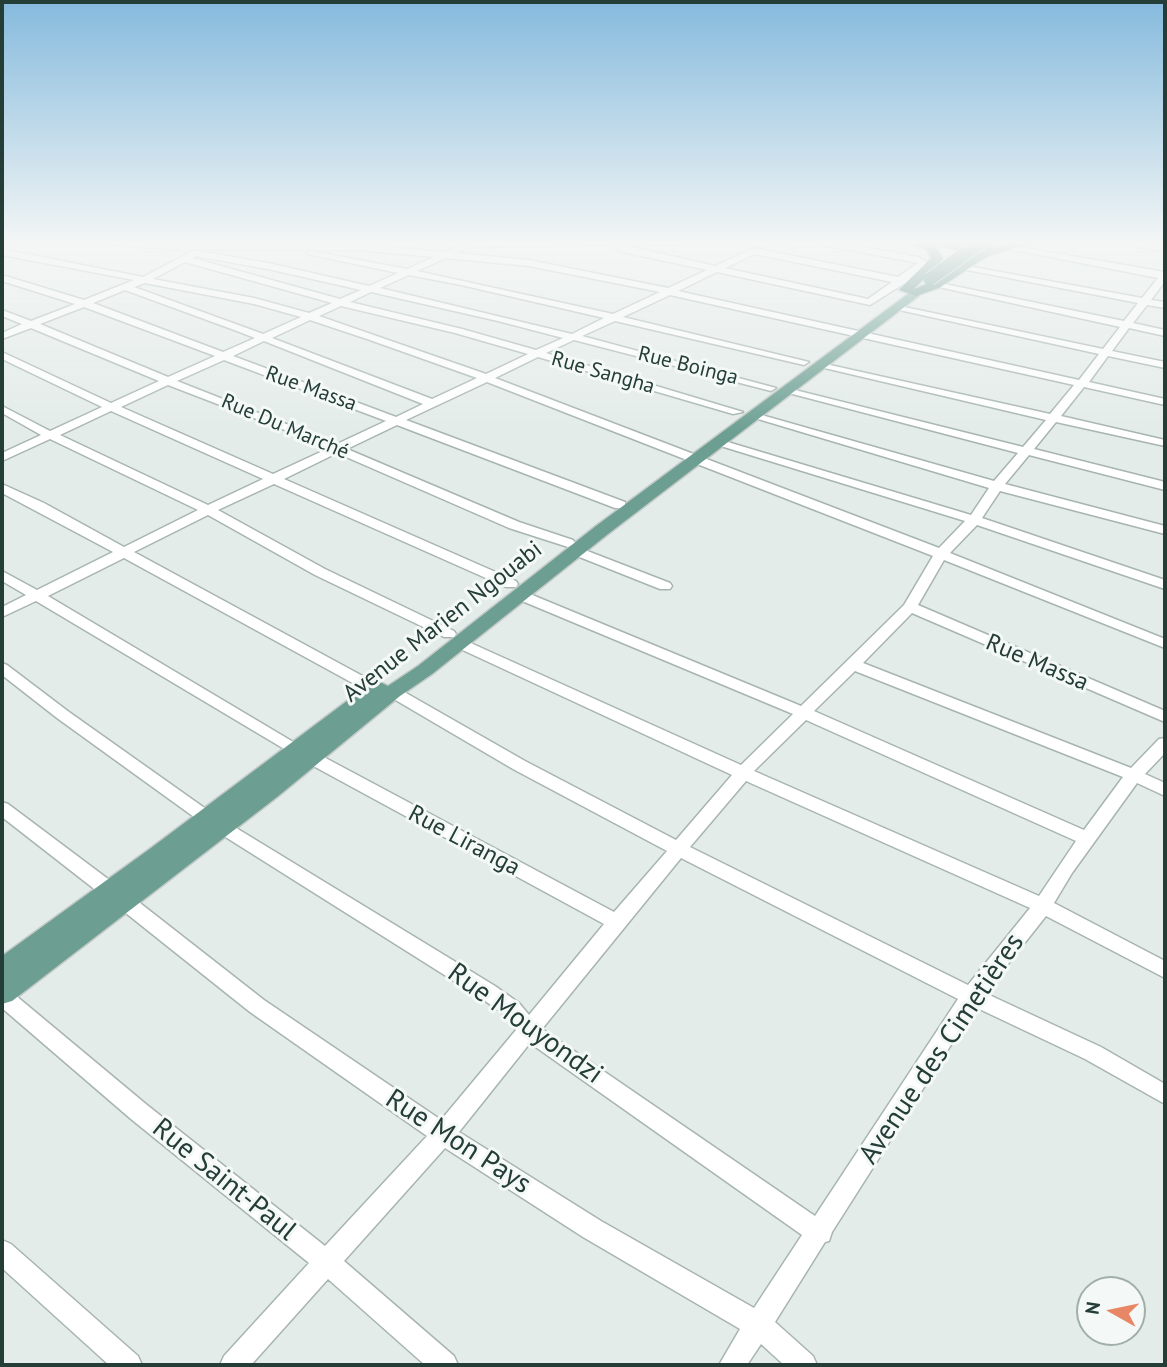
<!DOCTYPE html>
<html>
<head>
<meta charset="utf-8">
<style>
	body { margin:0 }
	#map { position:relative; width:1167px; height:1367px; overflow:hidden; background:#e4ece9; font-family:"PT Sans",sans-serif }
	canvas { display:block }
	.frame { position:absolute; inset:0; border:4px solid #243d37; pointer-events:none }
	.north { position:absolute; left:1076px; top:1276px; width:70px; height:70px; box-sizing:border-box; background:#f4f9f7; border:2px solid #a1aeaa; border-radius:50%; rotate:279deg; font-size:19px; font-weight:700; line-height:28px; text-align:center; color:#243d37 }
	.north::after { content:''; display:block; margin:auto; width:24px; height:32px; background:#e88766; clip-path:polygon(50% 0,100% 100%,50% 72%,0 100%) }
</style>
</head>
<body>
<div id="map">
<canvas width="1167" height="1367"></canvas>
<div class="frame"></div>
<div class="north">N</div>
</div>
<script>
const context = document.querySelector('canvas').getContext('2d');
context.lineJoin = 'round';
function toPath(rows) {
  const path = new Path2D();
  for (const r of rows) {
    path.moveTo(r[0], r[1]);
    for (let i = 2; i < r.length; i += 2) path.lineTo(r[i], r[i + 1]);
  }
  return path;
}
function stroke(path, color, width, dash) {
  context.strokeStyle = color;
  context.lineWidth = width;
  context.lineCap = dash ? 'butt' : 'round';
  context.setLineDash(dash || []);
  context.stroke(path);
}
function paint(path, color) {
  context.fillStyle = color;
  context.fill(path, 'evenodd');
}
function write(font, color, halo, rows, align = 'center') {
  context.font = font + ' "PT Sans",sans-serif';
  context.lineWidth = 6;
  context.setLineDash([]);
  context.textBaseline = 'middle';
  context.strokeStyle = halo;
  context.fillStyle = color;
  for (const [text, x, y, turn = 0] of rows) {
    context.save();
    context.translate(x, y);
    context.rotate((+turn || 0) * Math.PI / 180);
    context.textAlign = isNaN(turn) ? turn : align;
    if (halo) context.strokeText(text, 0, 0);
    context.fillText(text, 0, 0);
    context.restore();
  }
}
const minor = toPath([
	[110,242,359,244,444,252,467,242,836,242,918,257,928,263,905,283,870,305,717,272,678,291,1079,380,1099,354,890,308,895,305,1103,349,1120,327,930,285,935,282,1124,321,1138,303,957,268,962,265,1142,298,1158,278,999,247,1003,244,1165,272,1165,281,1151,300,1165,302,1165,308,1147,305,1133,323,1165,330,1165,336,1129,328,1112,351,1165,362,1165,368,1108,356,1089,382,1165,399,1165,405,1084,387,1061,416,1165,440,1165,446,1056,422,1034,449,1165,482,1165,490,1029,455,1005,484,1165,526,1165,534,1000,491,982,518,1165,580,1165,589,977,525,950,553,1165,639,1165,648,944,560,918,605,1165,711,1165,722,912,613,863,663,1131,768,1159,739,1165,738,1165,753,1145,774,1165,783,1165,796,1137,783,1072,873,1054,903,1165,961,1165,978,1046,916,985,993,1101,1047,1165,1084,1165,1104,1085,1059,975,1007,832,1232,829,1241,825,1242,775,1322,813,1356,817,1365,784,1365,761,1344,747,1365,719,1365,740,1329,583,1237,445,1148,344,1261,454,1356,458,1365,425,1365,328,1279,251,1365,220,1365,224,1356,309,1263,131,1119,2,1008,2,988,9,990,147,1105,325,1246,427,1136,250,1012,117,906,114,901,117,896,124,894,131,896,264,1000,441,1120,516,1030,505,1015,481,998,216,831,213,827,216,823,228,823,495,986,519,1003,529,1015,604,924,306,762,304,758,306,754,318,754,614,912,667,851,513,769,387,695,385,692,387,689,399,689,525,761,676,840,732,775,454,646,451,643,454,640,464,640,741,765,793,714,515,598,513,595,515,592,525,592,801,706,904,605,933,556,487,382,406,420,625,502,625,508,615,508,397,425,347,449,519,522,573,540,575,543,568,547,509,528,337,453,284,479,516,581,518,584,516,587,506,587,274,484,218,510,325,569,454,631,456,634,454,637,444,637,315,575,208,515,134,552,381,686,383,689,381,692,369,692,124,558,48,596,305,749,303,753,291,753,36,601,2,617,2,607,26,595,2,581,2,571,37,590,113,552,2,493,2,484,44,503,124,547,198,510,50,439,2,461,2,453,41,435,2,413,2,406,50,431,102,407,2,359,2,352,111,403,159,381,31,328,2,339,2,333,22,324,2,316,2,310,31,321,75,304,2,281,2,275,84,300,134,280,2,255,2,249,143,277,191,252,198,251,268,263,369,286,398,273,307,254,311,251,407,269,434,257,359,250,172,249,114,245,110,242],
	[611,245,623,252,707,270,668,288,529,260,456,253,470,247,611,245],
	[623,245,828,246,918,263,898,277,754,248,715,266,623,245],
	[755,254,892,282,868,299,725,268,755,254],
	[196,256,268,269,361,290,340,299,192,258,196,256],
	[446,258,529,266,660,292,613,314,417,271,446,258],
	[185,262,332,303,309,313,254,298,153,279,185,262],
	[409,275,461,285,604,318,572,334,380,288,409,275],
	[145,283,254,304,301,317,263,334,134,287,145,283],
	[125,290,237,331,255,338,223,352,93,303,125,290],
	[371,292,498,321,563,338,536,350,462,329,350,302,371,292],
	[670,295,1074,385,1050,414,821,363,816,366,1046,420,1023,447,787,388,781,391,1018,453,994,481,758,414,748,416,989,488,971,515,721,440,717,439,711,443,965,521,939,548,495,378,538,357,733,414,743,412,546,353,574,340,771,391,776,388,582,336,615,321,804,365,809,362,623,317,670,295],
	[341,306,455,333,528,354,486,374,319,316,341,306],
	[84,307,215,356,168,377,40,324,84,307],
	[310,320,367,339,477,378,432,399,272,338,310,320],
	[264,341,423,404,396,417,233,356,264,341],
	[224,360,386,421,337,444,177,381,224,360],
	[168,385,280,428,327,449,273,474,121,407,168,385],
	[111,411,263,479,208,505,60,435,111,411],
	[855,671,1123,777,1084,830,814,711,855,671],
	[806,720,1076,841,1039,896,754,771,806,720],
	[746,781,1030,908,968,985,690,847,746,781],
	[681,858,958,999,815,1216,542,1029,681,858],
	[530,1043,802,1235,754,1308,601,1221,459,1132,530,1043],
	[1136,242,1165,246,1165,252,1136,246,1136,242],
	[577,547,670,583,672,586,670,589,660,589,572,554,570,551,572,548,577,547],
	[2,663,7,665,69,712,213,814,216,818,213,822,201,822,57,718,2,675,2,663],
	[2,802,8,804,116,885,119,890,116,895,109,897,102,895,2,817,2,802],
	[2,1240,11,1244,138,1356,142,1365,109,1365,2,1268,2,1240]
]);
const primary = toPath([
	[916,288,920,289,920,295,608,534,432,674,400,696,277,797,12,1001,2,1004,2,956,151,848,371,683,378,681,388,686,418,666,596,526,916,288]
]);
const trunk = toPath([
	[906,242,991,243,996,247,1014,242,1032,242,986,257,939,288,916,296,899,290,931,258,926,250,906,242],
	[936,247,962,250,988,250,978,253,931,282,914,289,943,259,936,247]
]);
stroke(minor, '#a7b4b0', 3);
stroke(primary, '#c2c9c7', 3);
stroke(trunk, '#c2c9c7', 3);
paint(minor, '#fff');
paint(primary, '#6c9f92');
paint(trunk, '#4f8378');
const trunkBridge = toPath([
	[930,279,981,242]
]);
stroke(trunkBridge, '#c2c9c7', 15, []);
stroke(trunkBridge, '#4f8378', 13);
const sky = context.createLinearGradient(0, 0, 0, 433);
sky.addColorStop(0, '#85badd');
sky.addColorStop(0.56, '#f3f6f5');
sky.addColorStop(1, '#f3f6f500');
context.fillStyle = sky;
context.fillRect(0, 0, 1167, 433);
write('21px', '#243d37', '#f4f9f7', [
	["Rue Boinga",688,366,14],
	["Rue Sangha",603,373,16],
	["Rue Massa",311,389,20],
	["Rue Du Marché",285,427,23]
]);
write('24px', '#243d37', '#f4f9f7', [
	["Avenue Marien Ngouabi",443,622,-38],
	["Rue Massa",1037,663,23],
	["Rue Liranga",464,841,28]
]);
write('28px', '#243d37', '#f4f9f7', [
	["Rue Mouyondzi",525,1024,36],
	["Avenue des Cimetières",942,1049,-56],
	["Rue Mon Pays",458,1142,33],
	["Rue Saint-Paul",224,1180,39]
]);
</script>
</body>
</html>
